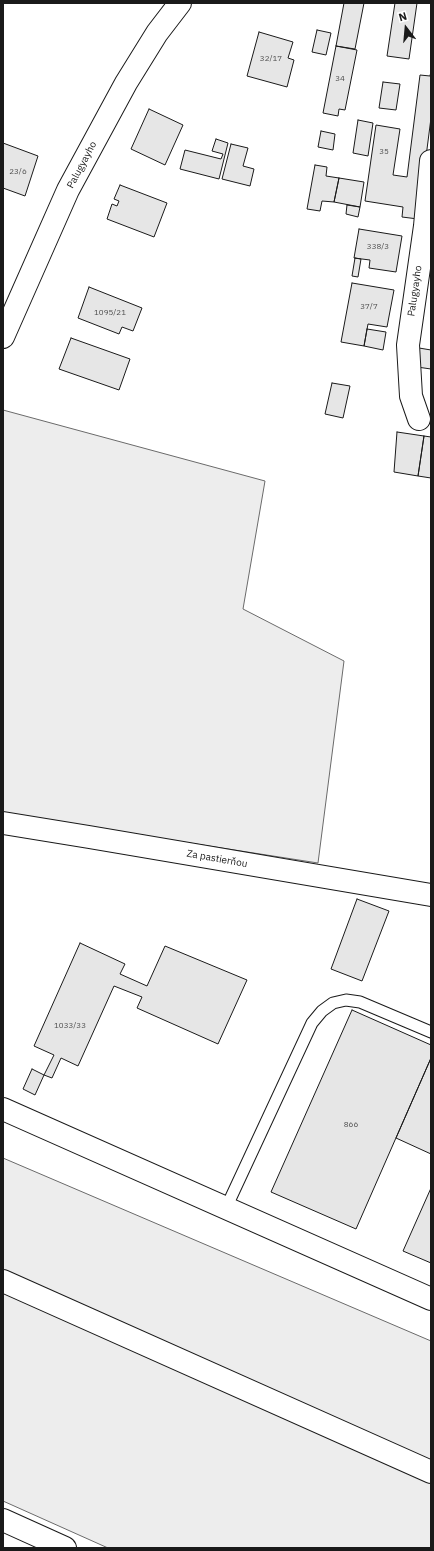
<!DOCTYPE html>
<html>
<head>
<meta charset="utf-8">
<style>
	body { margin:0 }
	#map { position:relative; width:434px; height:1551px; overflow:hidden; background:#fff; font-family:"IBM Plex Sans",sans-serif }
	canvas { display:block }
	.frame { position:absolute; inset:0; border:4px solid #1a1a1a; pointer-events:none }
	.north { position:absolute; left:386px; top:8px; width:40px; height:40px; -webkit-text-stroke:3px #fff; paint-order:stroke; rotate:344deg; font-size:11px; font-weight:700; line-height:16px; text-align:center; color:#1a1a1a }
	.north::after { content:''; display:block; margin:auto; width:14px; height:18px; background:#1a1a1a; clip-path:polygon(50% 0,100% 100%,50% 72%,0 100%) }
</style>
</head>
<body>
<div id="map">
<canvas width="434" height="1551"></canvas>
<div class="frame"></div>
<div class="north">N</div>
</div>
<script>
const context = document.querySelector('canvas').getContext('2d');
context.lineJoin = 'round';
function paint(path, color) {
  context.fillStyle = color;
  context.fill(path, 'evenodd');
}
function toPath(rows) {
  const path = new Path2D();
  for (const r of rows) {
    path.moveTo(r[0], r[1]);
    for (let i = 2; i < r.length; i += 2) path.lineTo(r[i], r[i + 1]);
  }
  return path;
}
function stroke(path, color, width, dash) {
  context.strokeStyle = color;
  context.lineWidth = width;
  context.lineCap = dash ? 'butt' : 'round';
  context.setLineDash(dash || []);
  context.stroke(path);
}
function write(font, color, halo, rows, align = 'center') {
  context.font = font + ' "IBM Plex Sans",sans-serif';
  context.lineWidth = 3;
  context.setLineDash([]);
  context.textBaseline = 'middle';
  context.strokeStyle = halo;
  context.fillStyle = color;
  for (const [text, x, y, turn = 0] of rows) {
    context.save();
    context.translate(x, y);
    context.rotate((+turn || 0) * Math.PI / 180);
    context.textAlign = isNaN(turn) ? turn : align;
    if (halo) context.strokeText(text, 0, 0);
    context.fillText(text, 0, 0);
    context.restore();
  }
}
const green = toPath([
	[3,410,265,481,243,609,344,661,318,863,3,814,3,410],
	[3,1158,431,1341,431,1548,108,1548,3,1501,3,1158]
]);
paint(green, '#ededed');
stroke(green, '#6a6a6a', 1);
const building = toPath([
	[344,3,364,3,355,49,336,46,344,3],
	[395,3,417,3,409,59,387,56,395,3],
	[317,30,331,33,326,55,312,52,317,30],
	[259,32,293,42,288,58,294,60,287,87,247,76,259,32],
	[336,46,357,50,345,110,339,109,338,116,323,113,336,46],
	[431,71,431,118,418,219,402,217,403,207,365,201,376,125,400,129,393,175,407,177,420,75,430,76,431,71],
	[383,82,400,84,396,110,379,108,383,82],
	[149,109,183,125,165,165,131,149,149,109],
	[358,120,373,123,368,156,353,153,358,120],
	[321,131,335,134,333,150,318,147,321,131],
	[216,139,228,143,219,179,180,169,185,150,221,159,223,154,212,151,216,139],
	[3,143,38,156,25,196,3,188,3,143],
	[231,144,248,148,243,166,254,169,250,186,222,179,231,144],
	[315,165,327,167,326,176,339,178,334,202,322,201,320,211,307,209,315,165],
	[339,178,364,182,360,207,334,202,339,178],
	[120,185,167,203,154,237,107,219,112,204,117,206,119,201,114,199,120,185],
	[347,205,360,207,358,217,346,214,347,205],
	[359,229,402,236,396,272,369,268,370,260,354,258,359,229],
	[355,258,361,259,358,277,352,276,355,258],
	[352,283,394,290,387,327,368,324,364,346,341,342,352,283],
	[89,287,142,308,133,331,122,327,119,334,78,318,89,287],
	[367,329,386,332,383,350,364,346,367,329],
	[71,338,130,359,119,390,59,369,71,338],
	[419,348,431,350,431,369,417,367,419,348],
	[332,383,350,386,343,418,325,414,332,383],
	[397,432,424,436,418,476,394,472,397,432],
	[424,436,431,437,431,478,418,476,424,436],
	[357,899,389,911,362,981,331,969,357,899],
	[80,943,125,964,120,974,147,986,165,946,247,980,218,1044,137,1008,142,997,114,986,78,1066,61,1058,52,1078,44,1075,54,1055,34,1046,80,943],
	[352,1010,431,1045,431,1058,356,1229,271,1192,352,1010],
	[431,1058,431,1154,396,1138,431,1058],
	[32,1069,44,1075,35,1095,23,1089,32,1069],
	[431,1188,431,1263,403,1251,431,1188]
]);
paint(building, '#e6e6e6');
stroke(building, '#1a1a1a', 1);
const lane = toPath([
	[226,1208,312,1023,322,1011,333,1003,346,1000,360,1002,431,1032]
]);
const street = toPath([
	[419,419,411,396,408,345,425,226,431,161],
	[3,823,89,837,431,895],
	[3,1109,431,1299],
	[3,1281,431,1472]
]);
const primary = toPath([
	[3,337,68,190,126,83,157,33,180,3]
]);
const highway = toPath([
	[3,1520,65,1548]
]);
stroke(lane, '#1a1a1a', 13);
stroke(street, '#1a1a1a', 24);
stroke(primary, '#1a1a1a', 24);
stroke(highway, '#1a1a1a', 24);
stroke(lane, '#fff', 11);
stroke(street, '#fff', 22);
stroke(primary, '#fff', 22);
stroke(highway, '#fff', 22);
write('8px', '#4d4d4d', null, [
	["32/17",271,59],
	["34",340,79],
	["35",384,152],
	["23/6",18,172],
	["338/3",378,247],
	["37/7",369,307],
	["1095/21",110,313],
	["1033/33",70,1026],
	["866",351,1125]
]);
write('10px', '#1a1a1a', '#fff', [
	["Palugyayho",82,165,-62],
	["Palugyayho",415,291,-82],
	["Za pastierňou",217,859,10]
]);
</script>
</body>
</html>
